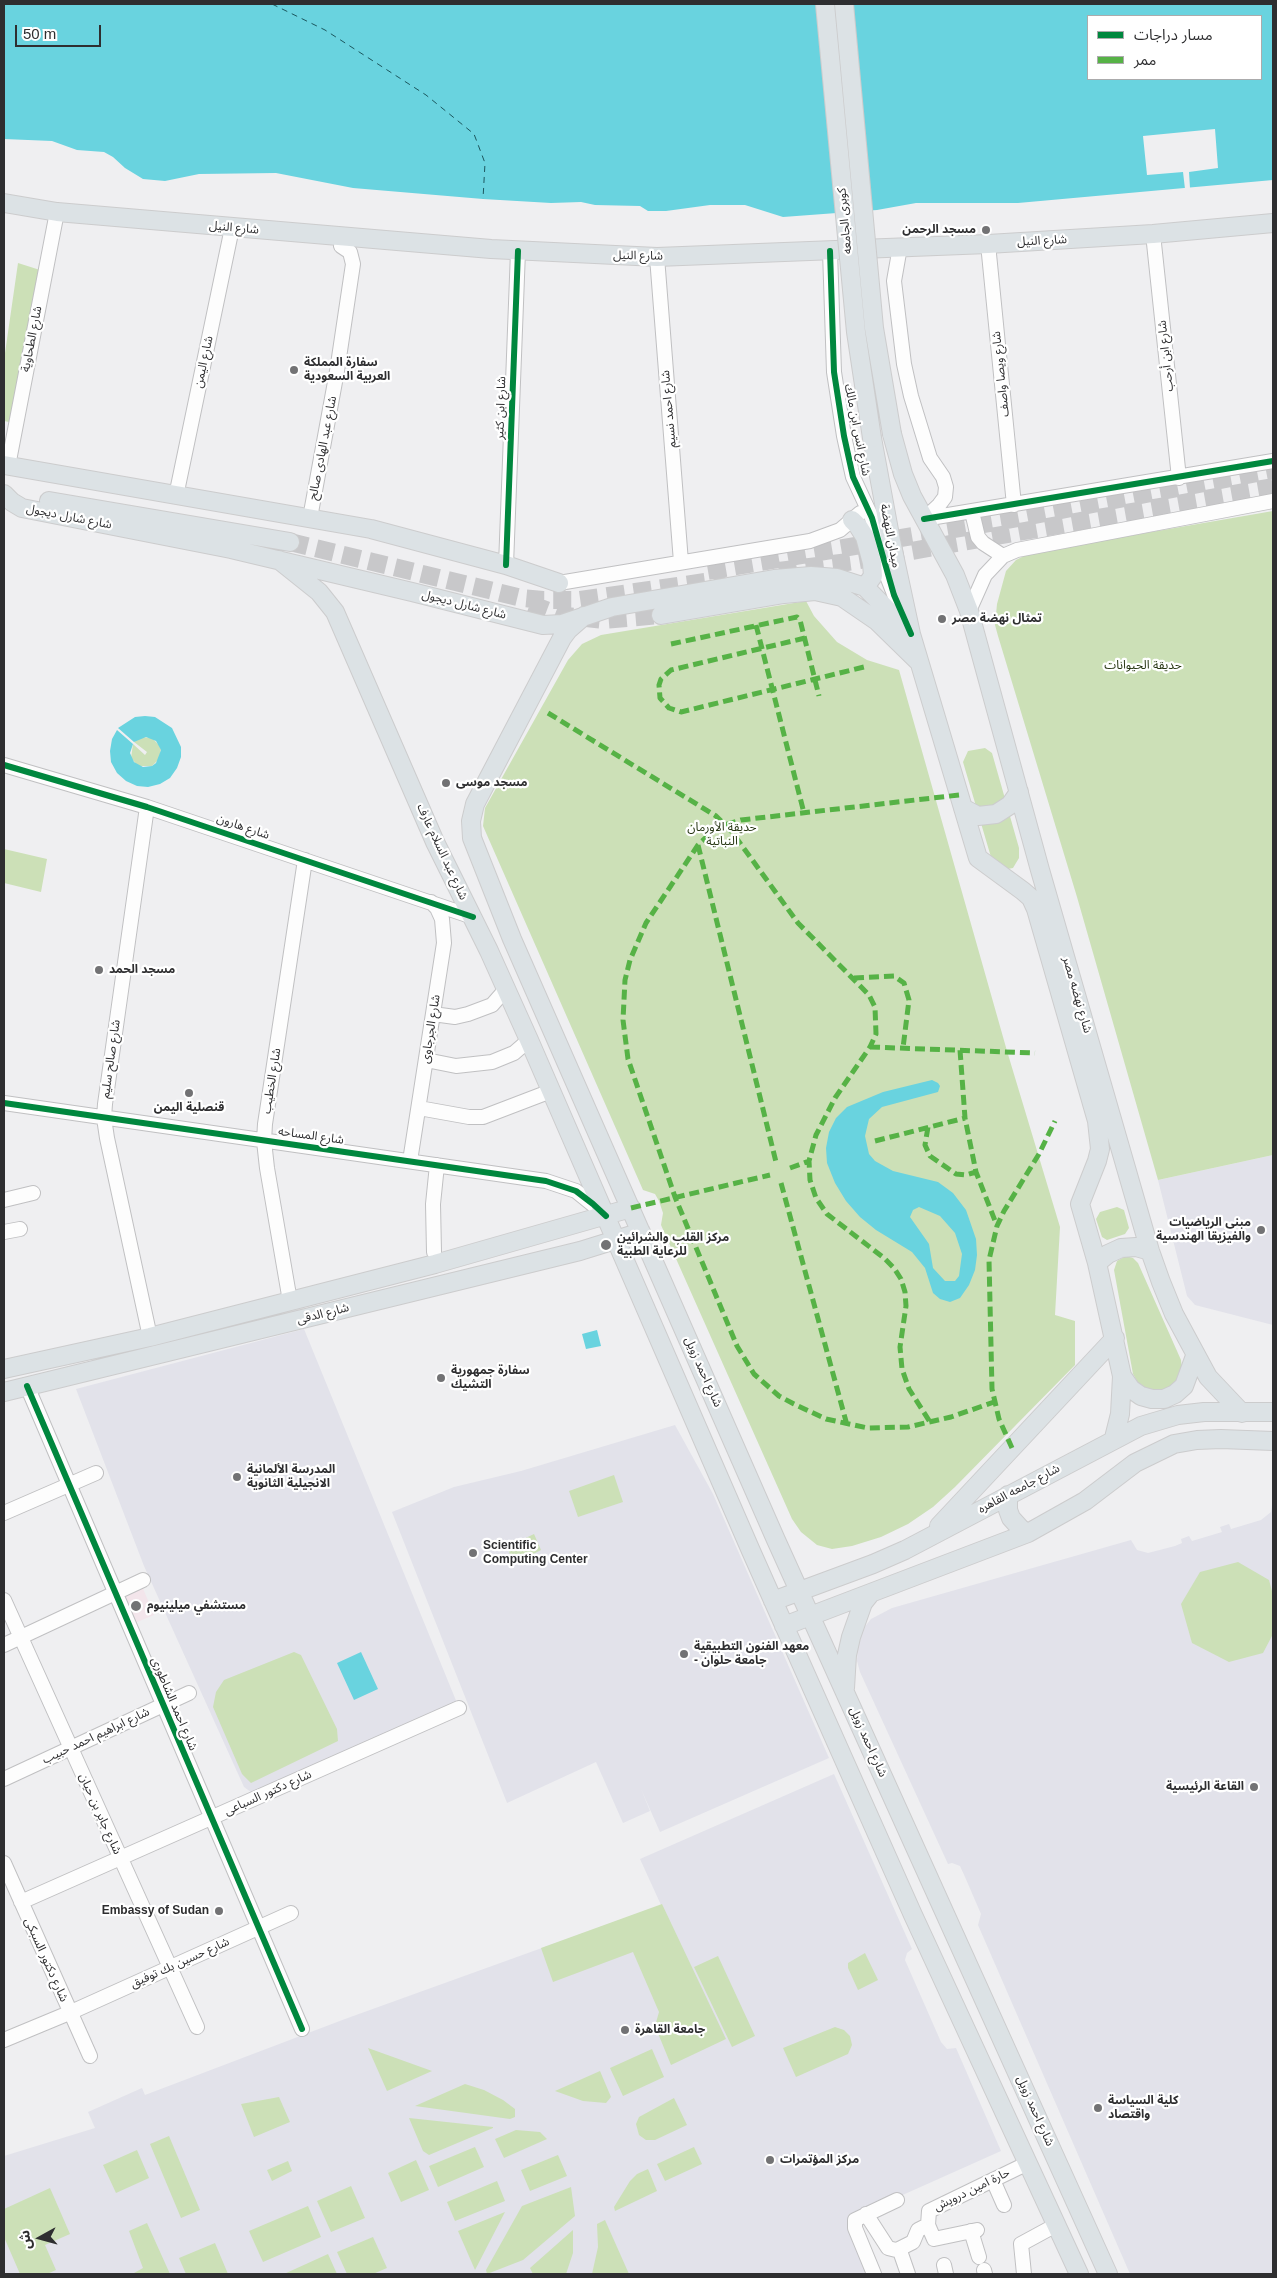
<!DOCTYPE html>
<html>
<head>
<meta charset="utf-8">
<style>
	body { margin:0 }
	#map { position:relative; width:1277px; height:2278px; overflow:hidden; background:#efeff1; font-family:Helvetica,"Noto Sans Arabic",sans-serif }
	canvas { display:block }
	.frame { position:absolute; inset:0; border:5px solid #2e2e30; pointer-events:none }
	.legend { position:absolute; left:1087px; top:15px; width:175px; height:65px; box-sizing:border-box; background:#fff; border:1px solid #ababac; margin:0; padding:6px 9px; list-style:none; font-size:15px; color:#2e2e30 }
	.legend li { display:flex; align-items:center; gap:10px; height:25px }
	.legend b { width:25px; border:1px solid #ababac }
	.north { position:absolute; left:15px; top:2213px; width:50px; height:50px; -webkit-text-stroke:4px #fff; paint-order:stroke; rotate:263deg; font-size:14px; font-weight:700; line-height:20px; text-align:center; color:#2e2e30 }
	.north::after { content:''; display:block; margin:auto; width:18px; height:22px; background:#2e2e30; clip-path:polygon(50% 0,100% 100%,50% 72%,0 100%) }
	.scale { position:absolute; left:15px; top:25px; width:86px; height:22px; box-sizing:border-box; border:2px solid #2e2e30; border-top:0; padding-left:6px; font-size:15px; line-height:18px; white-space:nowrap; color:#2e2e30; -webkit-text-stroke:4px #fff; paint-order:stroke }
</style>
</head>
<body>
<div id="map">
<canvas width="1277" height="2278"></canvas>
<div class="frame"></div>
<ul class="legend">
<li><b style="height:6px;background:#00873e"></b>مسار دراجات</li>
<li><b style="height:6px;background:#56b246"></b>ممر</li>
</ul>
<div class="north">ش</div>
<div class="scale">50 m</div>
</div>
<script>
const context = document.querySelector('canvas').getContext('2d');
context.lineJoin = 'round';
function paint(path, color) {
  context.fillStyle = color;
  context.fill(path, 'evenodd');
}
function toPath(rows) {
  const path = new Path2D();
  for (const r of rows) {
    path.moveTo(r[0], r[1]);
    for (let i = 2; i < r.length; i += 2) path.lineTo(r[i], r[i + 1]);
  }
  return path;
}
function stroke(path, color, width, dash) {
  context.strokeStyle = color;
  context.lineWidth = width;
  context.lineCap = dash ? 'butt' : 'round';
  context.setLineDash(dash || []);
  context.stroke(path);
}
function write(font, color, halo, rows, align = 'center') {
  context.font = font + ' Helvetica,"Noto Sans Arabic",sans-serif';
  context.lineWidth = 4.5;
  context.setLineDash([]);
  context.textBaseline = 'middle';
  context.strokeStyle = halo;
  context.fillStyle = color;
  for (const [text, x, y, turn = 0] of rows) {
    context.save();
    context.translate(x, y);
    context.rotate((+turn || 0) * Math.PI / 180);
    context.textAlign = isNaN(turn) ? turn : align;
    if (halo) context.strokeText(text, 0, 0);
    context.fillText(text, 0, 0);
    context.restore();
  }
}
paint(toPath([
	[1273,1155,1273,1325,1195,1305,1187,1296,1158,1180],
	[304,1329,457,1703,255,1795,244,1787,144,1566,76,1389],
	[675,1425,713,1494,829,1758,660,1832,641,1789,650,1811,623,1823,596,1762,507,1803,392,1512,454,1487,521,1471],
	[1273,1498,1273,2274,1130,2274,978,1925,981,1914,965,1877,960,1866,952,1863,948,1864,860,1672,857,1661,858,1641,863,1629,871,1619,892,1608,1131,1540,1137,1550,1148,1553,1175,1546,1182,1543,1181,1539,1189,1536,1192,1541,1222,1532,1220,1527,1229,1524,1231,1529,1261,1520,1271,1512],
	[834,1774,912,1949,907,1953,905,1960,941,2042,947,2049,956,2048,1001,2151,849,2219,871,2274,4,2274,4,2156,95,2128,88,2112,142,2088,145,2095,345,2019,661,1905,640,1859]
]), '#e2e2ea');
paint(toPath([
	[142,1586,154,1615,130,1625,117,1596]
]), '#f3e5eb');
paint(toPath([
	[18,263,40,270,14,423,4,421,4,360],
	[1273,511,1273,1155,1158,1180,1077,897,998,636,995,625,997,604,1006,571,1016,560,1030,553],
	[806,601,814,616,837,642,867,660,899,670,1007,1051,1060,1227,1055,1315,1075,1321,1075,1365,955,1487,933,1507,908,1524,881,1537,852,1546,832,1549,817,1545,801,1532,792,1519,661,1225,663,1213,659,1201,655,1194,643,1190,483,826,485,808,568,660,582,644,601,635],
	[141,737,152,738,159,745,161,749,159,759,152,766,138,766,131,758,133,744,145,755,147,752,134,742],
	[985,748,992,753,1019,848,1019,858,1013,868,1002,870,993,864,963,762,968,751],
	[4,849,47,859,41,892,4,883],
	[1117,1207,1124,1210,1129,1228,1125,1234,1107,1240,1102,1237,1096,1219,1100,1212],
	[1126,1256,1133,1258,1138,1263,1181,1360,1182,1370,1176,1385,1162,1392,1146,1390,1138,1383,1133,1374,1114,1270,1117,1261],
	[614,1475,623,1502,578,1517,569,1491],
	[534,1534,541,1550,514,1564,507,1547],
	[1238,1562,1269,1580,1273,1595,1273,1634,1263,1653,1229,1662,1192,1643,1181,1604,1200,1572],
	[294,1652,301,1655,337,1729,338,1741,251,1783,242,1774,213,1707,216,1692,224,1680],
	[662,1904,726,2039,671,2065,655,2026,659,2012,633,1952,553,1982,541,1948],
	[865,1953,878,1980,858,1990,848,1968,848,1963],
	[718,1956,755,2036,732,2047,694,1967],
	[835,2027,844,2030,850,2036,852,2045,848,2054,796,2077,783,2048],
	[368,2048,432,2071,387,2091],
	[652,2049,664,2077,623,2096,610,2068],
	[600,2071,611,2097,606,2103,583,2101,555,2091],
	[465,2084,484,2090,503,2100,515,2109,515,2117,510,2119,415,2106],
	[279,2097,290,2122,254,2137,241,2104],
	[674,2098,687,2125,655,2140,646,2140,639,2135,636,2124,639,2117],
	[409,2118,493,2127,493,2128,429,2155,423,2151],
	[516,2130,540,2132,547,2139,504,2158,495,2139],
	[169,2136,200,2210,181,2218,150,2144],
	[475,2147,484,2167,438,2187,429,2166],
	[694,2147,702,2164,665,2181,657,2164],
	[137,2150,149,2178,116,2193,103,2165],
	[558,2155,567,2176,530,2191,521,2170],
	[416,2160,429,2190,401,2202,388,2173],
	[288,2161,292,2171,272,2181,267,2170],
	[648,2169,657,2191,615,2211,614,2207,630,2181,637,2174],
	[497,2181,505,2201,455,2221,447,2202],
	[351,2186,365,2218,331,2232,317,2201],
	[571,2187,575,2216,523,2260,487,2274,486,2270,522,2206],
	[50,2188,70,2234,45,2245,56,2270,47,2274,20,2274,4,2237,4,2209],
	[308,2206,321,2237,263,2262,249,2231],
	[505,2212,475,2270,458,2231],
	[605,2220,629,2274,592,2274,598,2247,597,2224],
	[147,2223,170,2274,134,2273,143,2268,129,2231],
	[573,2230,573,2253,566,2274,533,2274,530,2268],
	[373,2237,387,2268,373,2274,347,2274,337,2252],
	[215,2243,228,2274,186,2274,179,2258],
	[328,2254,337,2274,284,2274]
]), '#cce0b7');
paint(toPath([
	[4,4,1273,4,1273,180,1018,203,916,203,877,210,783,217,745,205,710,205,666,211,648,211,640,206,595,205,581,202,551,203,483,199,353,188,276,173,199,174,165,181,143,179,125,168,113,157,104,152,77,150,52,141,4,139],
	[1088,16,1261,16,1261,79,1088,79],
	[145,716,155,717,172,728,181,747,181,757,177,768,170,778,160,784,148,787,137,786,126,781,117,773,111,762,110,751,112,739,117,730,133,744,130,753,134,762,143,767,152,766,156,763,161,750,156,741,146,737,134,742,118,728,135,717],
	[932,1080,938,1083,940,1086,938,1092,882,1107,869,1119,865,1136,869,1154,875,1161,893,1171,938,1182,953,1193,966,1210,976,1239,977,1255,975,1270,969,1285,960,1298,950,1302,940,1299,933,1293,925,1268,912,1252,876,1230,860,1217,846,1201,835,1183,827,1163,826,1148,829,1132,836,1118,847,1107,883,1092],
	[919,1207,940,1216,955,1233,962,1254,959,1276,955,1281,945,1281,933,1268,929,1244,910,1217,913,1210],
	[597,1330,601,1346,586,1349,582,1334],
	[361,1652,378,1689,354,1700,337,1663]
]), '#69d3df');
paint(toPath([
	[1215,129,1218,168,1189,172,1190,188,1185,189,1183,172,1147,175,1143,136]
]), '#efeff1');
stroke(toPath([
	[272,4,325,30,426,95,474,134,485,163,483,199]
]), '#1c575e', 1, [6, 5]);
stroke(toPath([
	[290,542,522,598,543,600,580,600,726,579],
	[708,571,1013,519,1273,470],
	[779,571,855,561,1273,487],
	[530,604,559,615,603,620,661,615]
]), '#c8c8ca', 18, [18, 9]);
const minor = toPath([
	[1153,234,1179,478],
	[988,244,1014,505],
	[900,247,894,281,904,364,911,396,930,458,943,477,946,487,945,497,939,505,924,519],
	[830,251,834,372,844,436,853,477,872,518,887,576,901,612],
	[657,257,681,562],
	[8,466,57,212],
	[176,496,232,228],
	[972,512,978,537,983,543,1003,556],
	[310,518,337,371,353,264,350,252,341,246,347,237],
	[924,519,1273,461],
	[506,565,518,251],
	[559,583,810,541,840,530,860,513],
	[969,611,985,575,1003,556,1017,550,1273,501],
	[4,765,147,807,473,917],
	[147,807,105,1104,104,1118,107,1138,150,1337],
	[433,1014,455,1017,468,1014,492,1005,506,989],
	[426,1060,456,1066,492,1062,514,1053,529,1040],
	[4,1103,546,1181,576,1191,602,1212],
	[419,1108,469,1117,483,1117,551,1091],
	[410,1161,444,943,442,919,437,908,431,902],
	[4,1200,33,1193],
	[4,1232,20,1229],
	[434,1252,433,1204,437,1165],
	[290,1301,267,1168,264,1141,265,1124,305,860],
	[27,1386,302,2029],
	[4,1513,96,1473],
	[4,1600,197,2027],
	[4,1645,143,1580],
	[4,1779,189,1693],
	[4,1863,90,2056],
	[21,1902,459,1708],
	[4,2040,69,2013,291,1913],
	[993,2180,1004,2205],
	[866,2214,888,2248,900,2251,908,2274],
	[928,2225,934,2239,977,2230],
	[971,2231,979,2257],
	[897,2250,913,2242,918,2230,928,2225,929,2211,1028,2163],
	[944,2265,946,2274],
	[984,2270,985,2274],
	[874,2274,855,2228,855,2220,897,2200],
	[1024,2274,1021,2244,1056,2225]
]);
const major = toPath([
	[4,203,57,212,491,249,657,257,988,244,1153,234,1273,223],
	[892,434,903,474,912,496,955,575,969,611,1040,870,1150,1251,1161,1282,1174,1314,1208,1377,1242,1413],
	[872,438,891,541,911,634,978,858,1023,891,1031,898,1036,909,1097,1121,1100,1149,1097,1161,1080,1204,1097,1263,1122,1376,1120,1414,1114,1438],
	[4,465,371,529,506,565,559,583],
	[4,494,12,502,22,508,231,549,412,592,543,625,562,624,612,607,774,579,811,576,837,578,865,587,911,634],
	[49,501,290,542],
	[852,520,858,526,865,537,872,563,873,576,865,587],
	[279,560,319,592,335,612,435,842,489,951,529,1040,751,1551,913,1915,1079,2274],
	[661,615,784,594,815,591,842,597,877,621,919,662],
	[584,616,568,630,562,638,475,804,471,821,472,838,512,939,776,1540,1108,2274],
	[963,808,978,816,996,814,1010,805,1019,792],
	[1097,1263,1108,1254,1121,1248,1136,1247,1150,1251],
	[4,1369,150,1337,435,1264,631,1208],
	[1122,1376,1131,1389,1141,1396,1152,1399,1164,1399,1175,1394,1184,1386,1195,1356],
	[4,1392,580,1251,641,1232],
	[1008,1495,1008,1510,1011,1518,1021,1529,1028,1533],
	[939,1526,1115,1338],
	[773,1601,873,1564,905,1550,1141,1426,1178,1415,1204,1412,1273,1412],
	[784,1626,1028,1533,1085,1501,1135,1463,1174,1444,1197,1440,1221,1439,1273,1441],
	[845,1688,847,1655,851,1637,863,1603,871,1593]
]);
stroke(minor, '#c0c0c2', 16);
stroke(major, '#cccccd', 20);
stroke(minor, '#fdfdfd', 14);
stroke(major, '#dce2e5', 18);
const majorBridge = toPath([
	[825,4,856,332,872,438],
	[844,4,874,328,892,434]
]);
stroke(majorBridge, '#cccccd', 20, []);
stroke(majorBridge, '#dce2e5', 18);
stroke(toPath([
	[756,625,804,813],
	[805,638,671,670,661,679,659,685,660,698,669,708,681,712,868,666],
	[671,644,797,617,800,620,819,696],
	[548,713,716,816,732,832,798,923,869,995,875,1007,876,1034,870,1047,835,1098,816,1135,809,1161,810,1180,816,1198,827,1214,884,1258,894,1268,901,1279,905,1292,906,1306,900,1347,902,1369,909,1389,930,1422],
	[959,795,741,820,717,827,698,845,646,923,630,960,625,980,623,1020,628,1059,675,1197,737,1346,754,1374,779,1396,794,1404,826,1419,868,1428,908,1427,951,1417,994,1402],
	[698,845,776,1162],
	[854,978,894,976,904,983,909,1000,903,1048],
	[870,1047,1035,1053],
	[960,1050,965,1118,976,1172,997,1226],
	[928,1127,925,1145,930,1156,956,1174,966,1175,976,1172],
	[875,1141,965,1118],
	[790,1168,809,1161],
	[781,1183,847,1425],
	[631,1208,770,1175],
	[1012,1448,999,1419,992,1389,989,1260,997,1226,1004,1211,1039,1154,1055,1121]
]), '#56b246', 5, [10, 5]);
stroke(toPath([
	[830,251,834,372,844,436,853,477,872,518,894,595,911,634],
	[924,519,1273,461],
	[506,565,518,251],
	[4,765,147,807,473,917],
	[4,1103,546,1181,576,1191,593,1204,606,1216],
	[27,1386,302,2029]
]), '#00873e', 6);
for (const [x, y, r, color] of [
	[986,230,5,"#727274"],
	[294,370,5,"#727274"],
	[942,619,5,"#727274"],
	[446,783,5,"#727274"],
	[99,970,5,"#727274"],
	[189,1093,5,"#727274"],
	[1261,1230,5,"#727274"],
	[606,1245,6,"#727274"],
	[441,1378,5,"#727274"],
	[237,1477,5,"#727274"],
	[473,1553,5,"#727274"],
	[136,1606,6,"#727274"],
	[684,1654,5,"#727274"],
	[1254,1787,5,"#727274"],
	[219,1911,5,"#727274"],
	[625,2030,5,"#727274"],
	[1098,2108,5,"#727274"],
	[770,2160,5,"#727274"]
]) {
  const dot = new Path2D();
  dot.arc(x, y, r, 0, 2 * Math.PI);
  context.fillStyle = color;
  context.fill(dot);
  stroke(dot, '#fff', 2);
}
write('12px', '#2e2e30', '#fff', [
	["كوبرى الجامعه",845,221,-95],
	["شارع النيل",234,228,5],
	["شارع النيل",1042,241,-3],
	["شارع النيل",638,256,1],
	["شارع الطحاوية",32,339,-79],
	["شارع ابن أرحب",1166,356,-96],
	["شارع اليمن",204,362,-78],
	["شارع ويصا واصف",1001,374,-96],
	["شارع ابن كثير",501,408,-88],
	["شارع احمد نسيم",669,409,-95],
	["شارع انس ابن مالك",857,430,79],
	["شارع عبد الهادى صالح",323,448,-79],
	["شارع شارل ديجول",69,517,11],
	["ميدان النهضة",890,536,79],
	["شارع شارل ديجول",464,605,14],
	["شارع هارون",243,827,19],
	["شارع عبد السلام عارف",442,852,65],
	["شارع نهضه مصر",1077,995,74],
	["شارع الجرجاوى",431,1029,-81],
	["شارع صالح سليم",111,1059,-82],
	["شارع الخطيب",272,1081,-81],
	["شارع المساحه",311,1136,8],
	["شارع الدقى",323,1314,-14],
	["شارع احمد زويل",703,1372,66],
	["شارع جامعه القاهره",1019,1489,-28],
	["شارع احمد الشاطورى",174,1704,67],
	["شارع ابراهيم احمد حبيب",96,1736,-25],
	["شارع احمد زويل",868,1742,66],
	["شارع دكتور السباعى",268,1793,-24],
	["شارع جابر بن حيان",100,1814,66],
	["شارع دكتور السبكى",46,1960,66],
	["شارع حسين بك توفيق",180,1963,-24],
	["شارع احمد زويل",1035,2111,66],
	["حارة امين درويش",972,2190,-26]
]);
write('bold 12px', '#2e2e30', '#fff', [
	["مسجد الرحمن",976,230,"right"],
	["سفارة المملكة",304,363],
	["العربية السعودية",304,377],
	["تمثال نهضة مصر",952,619],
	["مسجد موسى",456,783],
	["مسجد الحمد",109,970],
	["قنصلية اليمن",189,1108,"center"],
	["مبنى الرياضيات",1251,1223,"right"],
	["والفيزيقا الهندسية",1251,1237,"right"],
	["مركز القلب والشرائين",617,1238],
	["للرعاية الطبية",617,1252],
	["سفارة جمهورية",451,1371],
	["التشيك",451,1385],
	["المدرسة الألمانية",247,1470],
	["الانجيلية الثانوية",247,1484],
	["Scientific",483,1546],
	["Computing Center",483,1560],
	["مستشفي ميلينيوم",147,1606],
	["معهد الفنون التطبيقية",694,1647],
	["- جامعة حلوان",694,1661],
	["القاعة الرئيسية",1244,1787,"right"],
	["Embassy of Sudan",209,1911,"right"],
	["جامعة القاهرة",635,2030],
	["كلية السياسة",1108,2101],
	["واقتصاد",1108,2115],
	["مركز المؤتمرات",780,2160]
], 'left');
write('12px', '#253411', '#fff', [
	["حديقة الحيوانات",1143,666],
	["حديقة الأورمان",722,828],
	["النباتية",722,842]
]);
</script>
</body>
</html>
